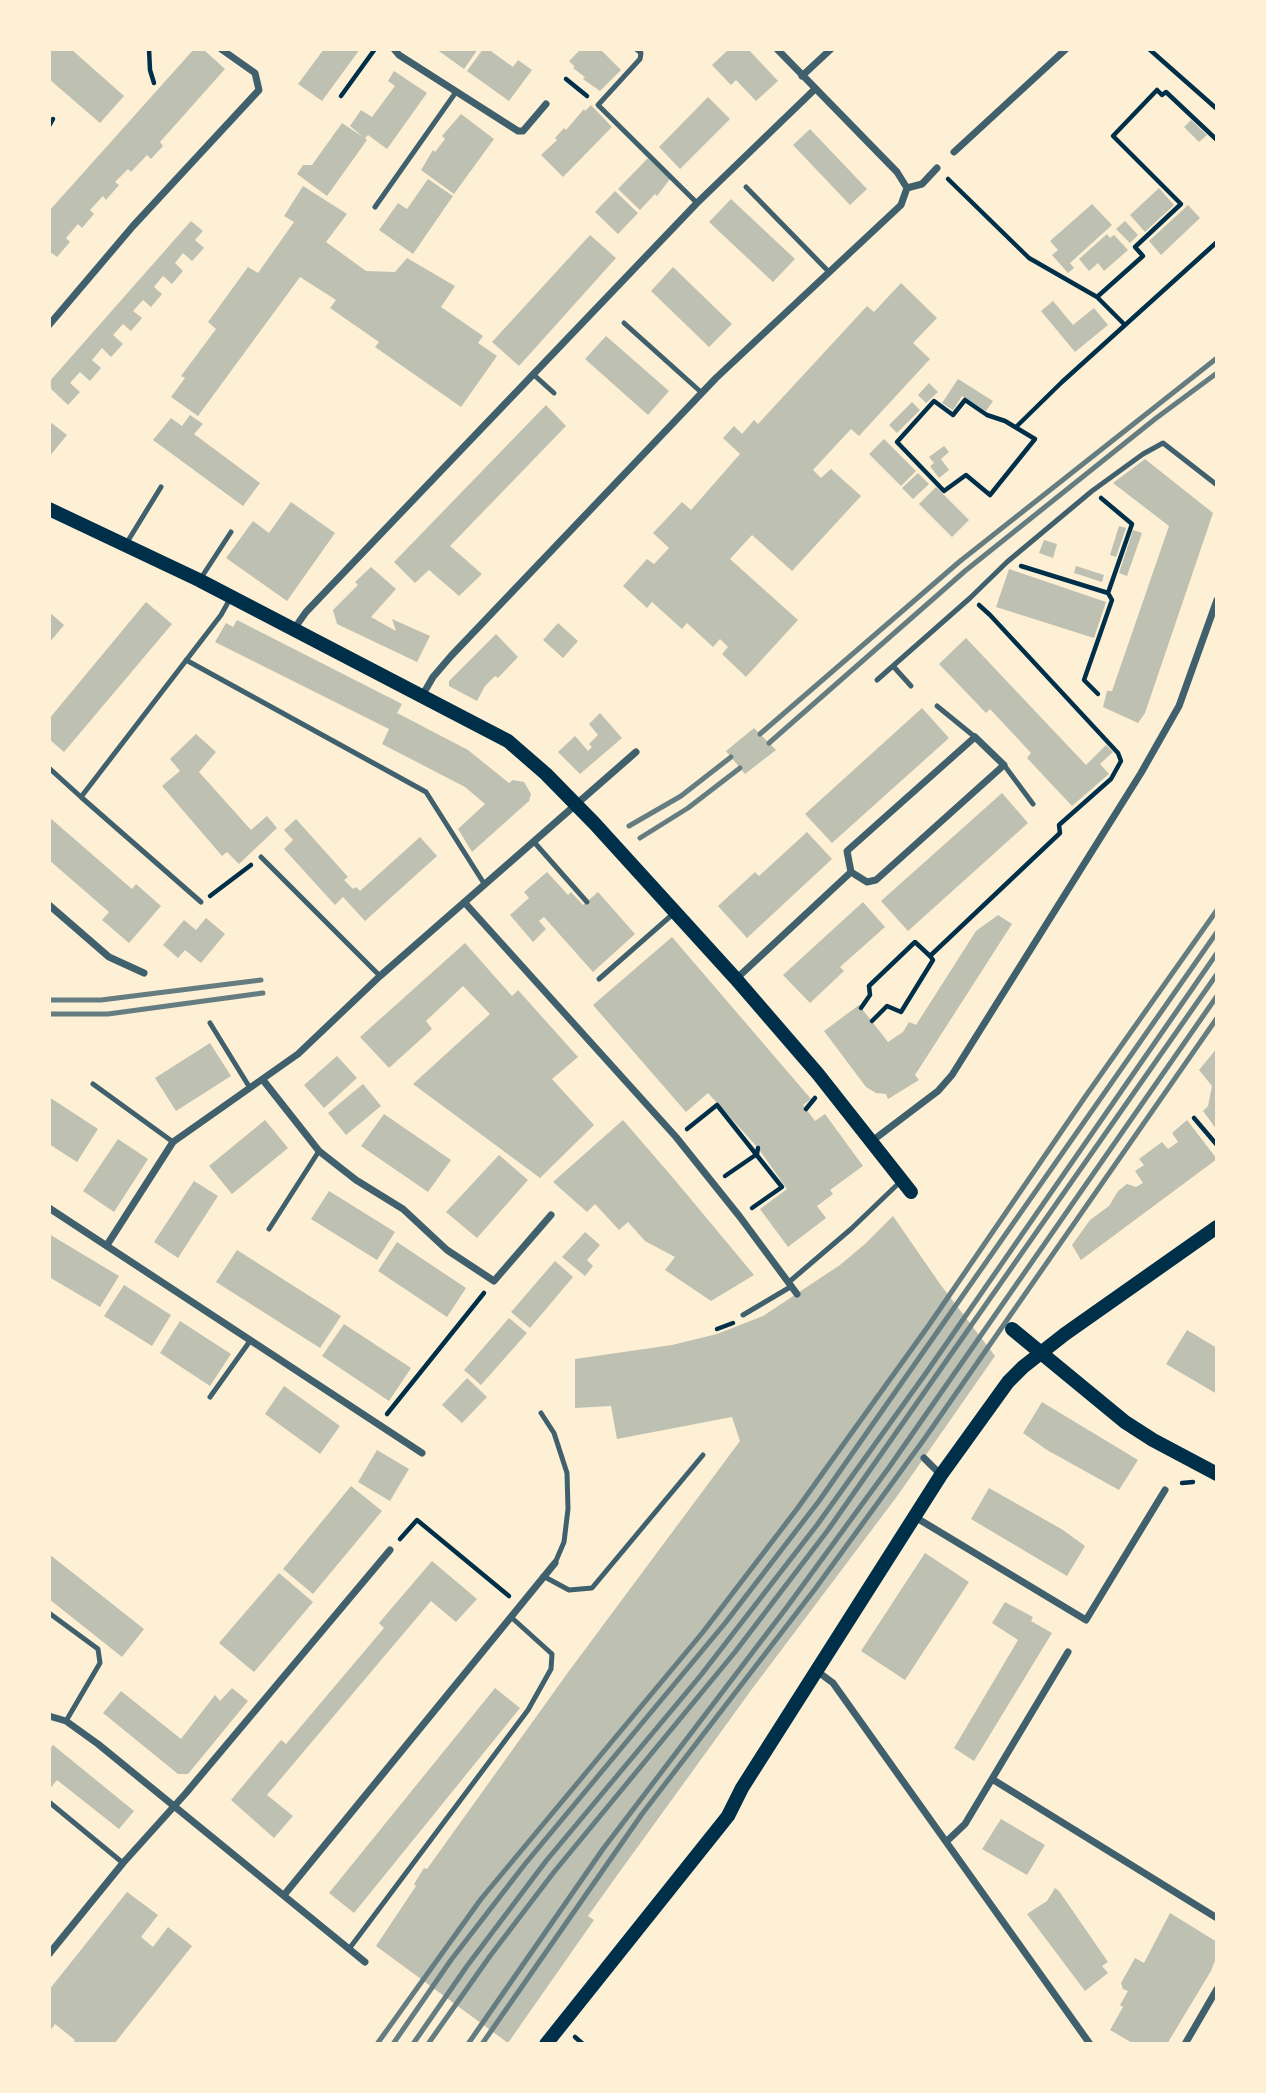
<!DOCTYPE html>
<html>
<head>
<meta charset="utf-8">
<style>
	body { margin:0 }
	#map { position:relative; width:1266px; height:2093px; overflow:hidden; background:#fdf0d5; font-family:"Times New Roman",serif }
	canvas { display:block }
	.frame { position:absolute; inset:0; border:51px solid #fdf0d5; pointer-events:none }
</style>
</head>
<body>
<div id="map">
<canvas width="1266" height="2093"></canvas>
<div class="frame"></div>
</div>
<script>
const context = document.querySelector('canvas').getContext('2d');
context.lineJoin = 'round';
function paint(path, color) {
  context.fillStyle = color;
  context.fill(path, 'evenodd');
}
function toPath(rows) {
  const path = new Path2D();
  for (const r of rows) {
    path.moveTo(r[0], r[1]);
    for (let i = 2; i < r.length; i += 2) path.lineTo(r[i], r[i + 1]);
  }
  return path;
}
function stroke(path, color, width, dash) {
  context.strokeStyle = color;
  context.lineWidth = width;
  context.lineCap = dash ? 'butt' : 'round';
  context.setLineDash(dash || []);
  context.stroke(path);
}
paint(toPath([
	[49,49,71,49,124,96,100,123,49,79],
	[194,49,203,49,225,69,160,142,163,146,151,159,147,155,131,172,128,169,115,182,119,185,106,200,103,196,90,210,94,214,82,228,78,224,66,238,70,242,57,257,52,253,49,256,49,211],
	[324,49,360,49,322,101,298,84],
	[436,49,478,49,464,69],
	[483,49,488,49,513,67,518,60,532,70,509,101,467,71],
	[581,49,600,49,621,70,600,91,583,79,585,77,573,68,575,67,569,61],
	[729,49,748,49,778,81,756,101,736,80,731,85,712,65],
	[394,71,427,93,387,149,368,135,365,138,367,140,327,196,297,174,303,165,312,165,342,123,363,137,350,126,361,110,372,117,395,86,388,81],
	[708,97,730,119,680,169,659,147],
	[591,105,612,127,563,177,541,155,557,140,555,138,564,128,566,130,584,109,585,111],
	[461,114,494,139,454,194,421,170,433,150,435,152,445,139,442,136],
	[1191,120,1207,135,1199,142,1184,127],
	[810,129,867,189,850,205,793,145],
	[648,158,670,179,657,196,655,194,640,210,618,189],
	[428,179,453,196,413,254,379,230,398,203,407,209],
	[303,186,347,214,326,242,366,271,395,272,407,258,455,286,441,307,483,336,478,343,497,356,461,407,375,347,379,342,330,308,336,300,300,277,198,416,171,397,185,378,181,376,216,329,208,322,248,267,258,273,294,222,284,216],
	[1159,188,1174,205,1145,232,1130,215],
	[615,191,638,213,618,234,595,212],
	[731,199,795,259,773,282,709,222],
	[1092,204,1112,225,1070,263,1074,268,1068,273,1052,255,1058,250,1050,241],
	[1188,205,1200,218,1161,255,1149,241],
	[191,221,203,231,195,240,204,248,192,261,183,253,175,263,183,271,172,284,163,276,154,287,162,294,151,307,143,300,133,311,142,318,131,331,123,324,113,335,123,344,111,357,102,348,92,360,101,368,90,381,80,372,70,383,80,392,68,405,49,387,49,382],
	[1125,221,1138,235,1130,243,1116,229],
	[1107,234,1110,238,1114,235,1128,250,1104,271,1098,263,1089,271,1079,259],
	[590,235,616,258,519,366,492,342],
	[673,267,732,324,709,347,651,291],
	[901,283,937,318,913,343,930,359,859,436,851,429,813,470,821,478,831,469,861,496,792,571,752,535,730,559,798,620,746,677,722,654,728,647,720,639,713,647,687,623,682,629,652,602,647,608,623,586,647,559,654,564,669,548,653,533,682,502,691,510,740,454,723,438,734,426,742,434,754,420,758,424,867,306,874,312],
	[1053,301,1073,325,1094,308,1108,325,1075,352,1041,311],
	[606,336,669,391,648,415,585,359],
	[958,379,993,401,986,411,962,396,953,410,942,403],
	[929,383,938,392,926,403,918,395],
	[912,402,920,410,897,433,889,425],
	[546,405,566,426,450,546,482,574,459,596,429,570,415,583,394,562],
	[190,415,203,424,194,434,260,483,243,506,153,440,171,418,182,426],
	[49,421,67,435,49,457],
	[884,439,916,471,901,486,869,454],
	[944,446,949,452,941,459,949,470,939,478,930,466,934,463,929,457],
	[1145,459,1213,513,1145,713,1138,723,1103,707,1107,691,1112,691,1169,526,1113,483],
	[918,473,929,484,913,499,902,488],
	[936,487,969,520,952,537,919,504],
	[291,502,335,533,287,601,226,558,253,521,269,533],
	[1119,526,1126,528,1116,557,1110,555],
	[1133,530,1142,533,1127,576,1119,573],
	[1044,540,1057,544,1053,558,1039,553],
	[1076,566,1104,575,1102,582,1074,573],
	[371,567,396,589,371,617,396,631,392,619,430,636,417,662,337,624,333,610,358,585,355,582],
	[1009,569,1106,602,1094,638,996,607],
	[146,602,172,624,64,752,49,739,49,719],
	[49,612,64,625,49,643],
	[237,620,402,704,397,713,468,750,509,783,513,780,524,782,531,794,529,801,472,852,458,829,485,804,465,787,382,744,389,729,215,642,226,623,233,627],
	[558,623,578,641,563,658,543,640],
	[496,634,518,657,498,678,495,676,485,686,477,701,449,686,449,681],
	[966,638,1086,765,1106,745,1113,752,1100,764,1109,774,1072,806,1027,758,1031,753,990,709,986,713,939,664],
	[922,708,949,738,832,843,805,814],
	[600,713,622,738,580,774,558,752,575,736,588,751,592,747,589,744,598,735,589,724],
	[754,728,776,750,745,774,726,751],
	[196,734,216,752,199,772,251,830,267,816,277,828,239,864,227,852,222,856,162,786,180,771,170,759],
	[1002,793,1028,823,908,931,881,901],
	[49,817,132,889,136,884,161,906,129,943,102,920,109,912,49,860],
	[296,819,348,877,344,880,353,889,356,887,360,891,420,837,437,856,365,921,343,897,335,905,284,849,293,840,284,830],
	[807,832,832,859,747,938,718,906,755,872,759,876],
	[547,872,568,895,571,892,583,905,598,892,635,934,593,972,544,917,539,921,546,929,533,942,510,915,529,898,524,892],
	[863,902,885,927,840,967,844,971,810,1003,783,975],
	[998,915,1012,924,915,1075,919,1080,888,1099,886,1094,876,1093,866,1087,824,1031,859,1005,888,1042,903,1032,909,1022,916,1025,976,931],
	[206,918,225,934,201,963,185,950,178,958,163,945,184,920,196,930],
	[672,937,811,1099,803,1105,815,1121,825,1114,863,1166,830,1190,833,1194,817,1206,826,1218,788,1247,760,1209,787,1189,758,1148,708,1093,686,1112,593,1005],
	[465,943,512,996,518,990,578,1057,552,1079,594,1125,540,1178,413,1084,490,1014,463,986,426,1021,432,1029,389,1068,360,1037],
	[210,1043,231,1076,176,1111,155,1078],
	[1217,1048,1217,1130,1203,1111,1208,1106,1212,1086,1199,1070],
	[337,1056,357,1078,324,1108,304,1085],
	[363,1084,381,1106,346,1135,328,1113],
	[49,1097,98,1129,77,1162,49,1144],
	[384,1114,451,1160,428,1192,361,1146],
	[265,1120,288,1148,232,1194,209,1166],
	[623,1120,674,1179,754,1275,711,1301,665,1270,675,1257,645,1241,628,1222,619,1230,595,1204,587,1212,553,1182],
	[1187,1120,1217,1159,1081,1260,1072,1245,1090,1220,1109,1206,1118,1191,1127,1184,1136,1187,1143,1183,1135,1171,1144,1165,1139,1159,1162,1142,1168,1149,1178,1142,1172,1133],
	[118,1139,148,1159,114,1212,83,1191],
	[499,1155,528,1180,477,1238,446,1212],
	[194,1181,218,1196,178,1258,154,1242],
	[329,1191,395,1232,377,1260,311,1219],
	[893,1216,940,1284,995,1356,898,1495,752,1689,626,1863,588,1916,594,1920,508,2043,376,1946,416,1886,414,1884,424,1868,427,1869,569,1671,740,1441,732,1417,617,1439,611,1406,575,1408,575,1359,672,1345,717,1334,763,1316,840,1265,866,1243],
	[585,1232,600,1245,587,1260,593,1266,585,1276,562,1257],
	[49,1234,119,1276,100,1307,49,1277],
	[397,1242,466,1288,447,1317,378,1271],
	[237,1250,341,1316,320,1348,216,1282],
	[555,1261,573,1277,530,1328,511,1312],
	[124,1285,171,1315,152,1346,104,1316],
	[509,1318,527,1333,481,1385,464,1370],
	[180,1321,231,1354,210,1386,160,1353],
	[344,1324,411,1368,389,1401,322,1356],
	[1187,1330,1217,1348,1217,1394,1166,1364],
	[467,1378,487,1397,462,1423,442,1405],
	[284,1386,340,1426,320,1454,265,1414],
	[1042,1402,1138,1460,1119,1490,1047,1450,1023,1433],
	[377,1450,409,1469,390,1501,358,1482],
	[351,1486,382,1511,313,1594,283,1569],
	[989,1488,1063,1530,1085,1546,1067,1576,971,1519],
	[925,1553,969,1582,905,1680,861,1651],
	[49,1554,144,1629,122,1657,49,1599],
	[432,1561,477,1599,456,1622,431,1601,267,1795,293,1816,274,1838,231,1800,281,1740,286,1744,384,1628,379,1623],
	[279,1573,313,1602,254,1672,219,1643],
	[1005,1602,1033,1617,1031,1621,1052,1633,974,1761,954,1748,1018,1640,992,1623],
	[232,1688,248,1701,188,1774,178,1774,103,1713,121,1691,181,1739,215,1695,220,1701],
	[495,1688,520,1708,354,1913,329,1893],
	[53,1745,134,1811,119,1829,57,1780,49,1790,49,1750],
	[1001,1819,1045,1845,1027,1875,982,1849],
	[1055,1888,1059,1891,1108,1962,1102,1966,1108,1973,1085,1991,1027,1914,1047,1901],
	[127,1892,158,1915,141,1937,153,1947,168,1927,192,1946,114,2044,72,2044,75,2040,55,2024,49,2032,49,1990],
	[1170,1913,1217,1942,1217,1955,1211,1971,1167,2044,1134,2044,1110,2030,1123,2007,1120,2005,1128,1991,1123,1989,1121,1983,1135,1958,1144,1963]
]), '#bec0b2');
stroke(toPath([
	[149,49,150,70,154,83],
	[1149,49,1217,109],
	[566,79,587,96],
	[341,96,375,49],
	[49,126,53,119],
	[948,179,1029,258,1097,297],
	[1125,325,1097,297,1143,256,1135,247,1181,204,1113,136,1157,90,1162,95,1166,92,1217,140],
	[965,400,987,415,1005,421,1035,439,990,495,966,475,944,491,897,442,934,401,953,415,965,400],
	[1016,427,1062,382,1217,242],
	[1021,566,1108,593],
	[1098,694,1084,680,1112,600,1108,593,1132,524,1101,498],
	[210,896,251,865],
	[861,1008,870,995,869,986,915,942,930,956],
	[872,1021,887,1006,901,1012,933,960,930,956,1060,833,1059,825,1111,779,1121,761,1118,753,990,615,979,605],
	[806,1109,815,1098],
	[1194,1118,1217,1145],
	[687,1129,717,1105,782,1187,752,1208],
	[725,1176,757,1154,758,1148],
	[717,1329,733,1323],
	[387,1414,484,1293],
	[1182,1483,1193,1482],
	[400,1539,417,1520,509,1596],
	[575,2037,583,2044]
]), '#003049', 4.5);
stroke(toPath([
	[636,49,641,53,640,59,598,105,697,203],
	[746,187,829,272],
	[375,207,456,92],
	[624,323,702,393],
	[534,375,554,393],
	[126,544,161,487],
	[201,578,231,532],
	[186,660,426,792,485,885],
	[893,666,911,686],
	[877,680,970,598,1007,562,1092,491,1143,454,1163,443,1217,485],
	[937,706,975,737],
	[1004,765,1033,804],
	[49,768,81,797,221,615,231,597],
	[81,797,201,902],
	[534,842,587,902],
	[261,857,380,976],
	[599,979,673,914],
	[210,1023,250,1088],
	[93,1084,173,1142],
	[269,1229,319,1151],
	[789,1282,851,1229,901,1181],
	[743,1315,792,1286],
	[210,1397,250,1341],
	[541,1413,554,1433,567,1473,568,1509,564,1542,555,1563],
	[543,1576,569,1590,592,1588,703,1455],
	[49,1613,98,1649,100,1663,66,1721],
	[49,1802,123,1863],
	[349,1949,528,1710,551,1669,552,1654,511,1617]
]), '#3f606c', 5);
stroke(toPath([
	[394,49,399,55,518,131,523,131,546,104],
	[777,49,897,172,907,188],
	[802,76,831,49],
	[954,152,1066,49],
	[907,188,922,184,937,168],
	[49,325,133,226,259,90,255,73,221,49],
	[294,629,306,612,697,203,815,89],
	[422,696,433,677,451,656,716,378,901,205,907,188],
	[975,737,1004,765,876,880,867,882,851,872,847,851,975,737],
	[465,903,676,1137,740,1217,797,1294],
	[49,905,109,957,144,973],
	[736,979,851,872],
	[263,1080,319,1151,356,1180,403,1209,447,1250,494,1281,551,1215],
	[872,1141,938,1091,952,1075,1141,773,1179,706,1217,600],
	[49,1208,422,1453],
	[107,1245,173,1142,298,1054,380,976,636,752],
	[924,1458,941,1475],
	[915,1517,1086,1620,1165,1490],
	[817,1671,833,1683,1090,2044],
	[49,1716,66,1721,98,1744,365,1962],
	[992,1779,1217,1918],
	[947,1841,965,1824,1068,1652],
	[284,1895,555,1563],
	[49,1954,123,1863,186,1793,390,1550],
	[1185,2044,1217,1989]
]), '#3f606c', 7);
stroke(toPath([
	[49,509,199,580,508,741,546,774,595,824,736,979,818,1074,911,1192],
	[1012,1329,1125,1422,1153,1440,1217,1474],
	[546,2044,728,1816,742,1788,941,1475,1008,1382,1023,1367,1065,1334,1217,1227]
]), '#003049', 14);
stroke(toPath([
	[760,734,959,562,1217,358],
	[769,743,965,571,1155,419,1217,373],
	[629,826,681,796,731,757],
	[640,838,688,808,740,768],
	[49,1000,101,1000,261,980],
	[49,1014,108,1014,263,993],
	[377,2044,481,1899,703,1632,797,1509,929,1325,1085,1097,1217,910],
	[393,2044,451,1960,525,1864,726,1622,819,1501,1217,932],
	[413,2044,467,1966,546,1861,701,1675,817,1525,926,1373,1217,953],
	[428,2044,490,1956,554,1872,735,1652,828,1530,1217,974],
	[468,2044,603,1849,787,1607,890,1466,1217,996],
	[482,2044,642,1814,815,1589,925,1438,1217,1018]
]), '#657d81', 5);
</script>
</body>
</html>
